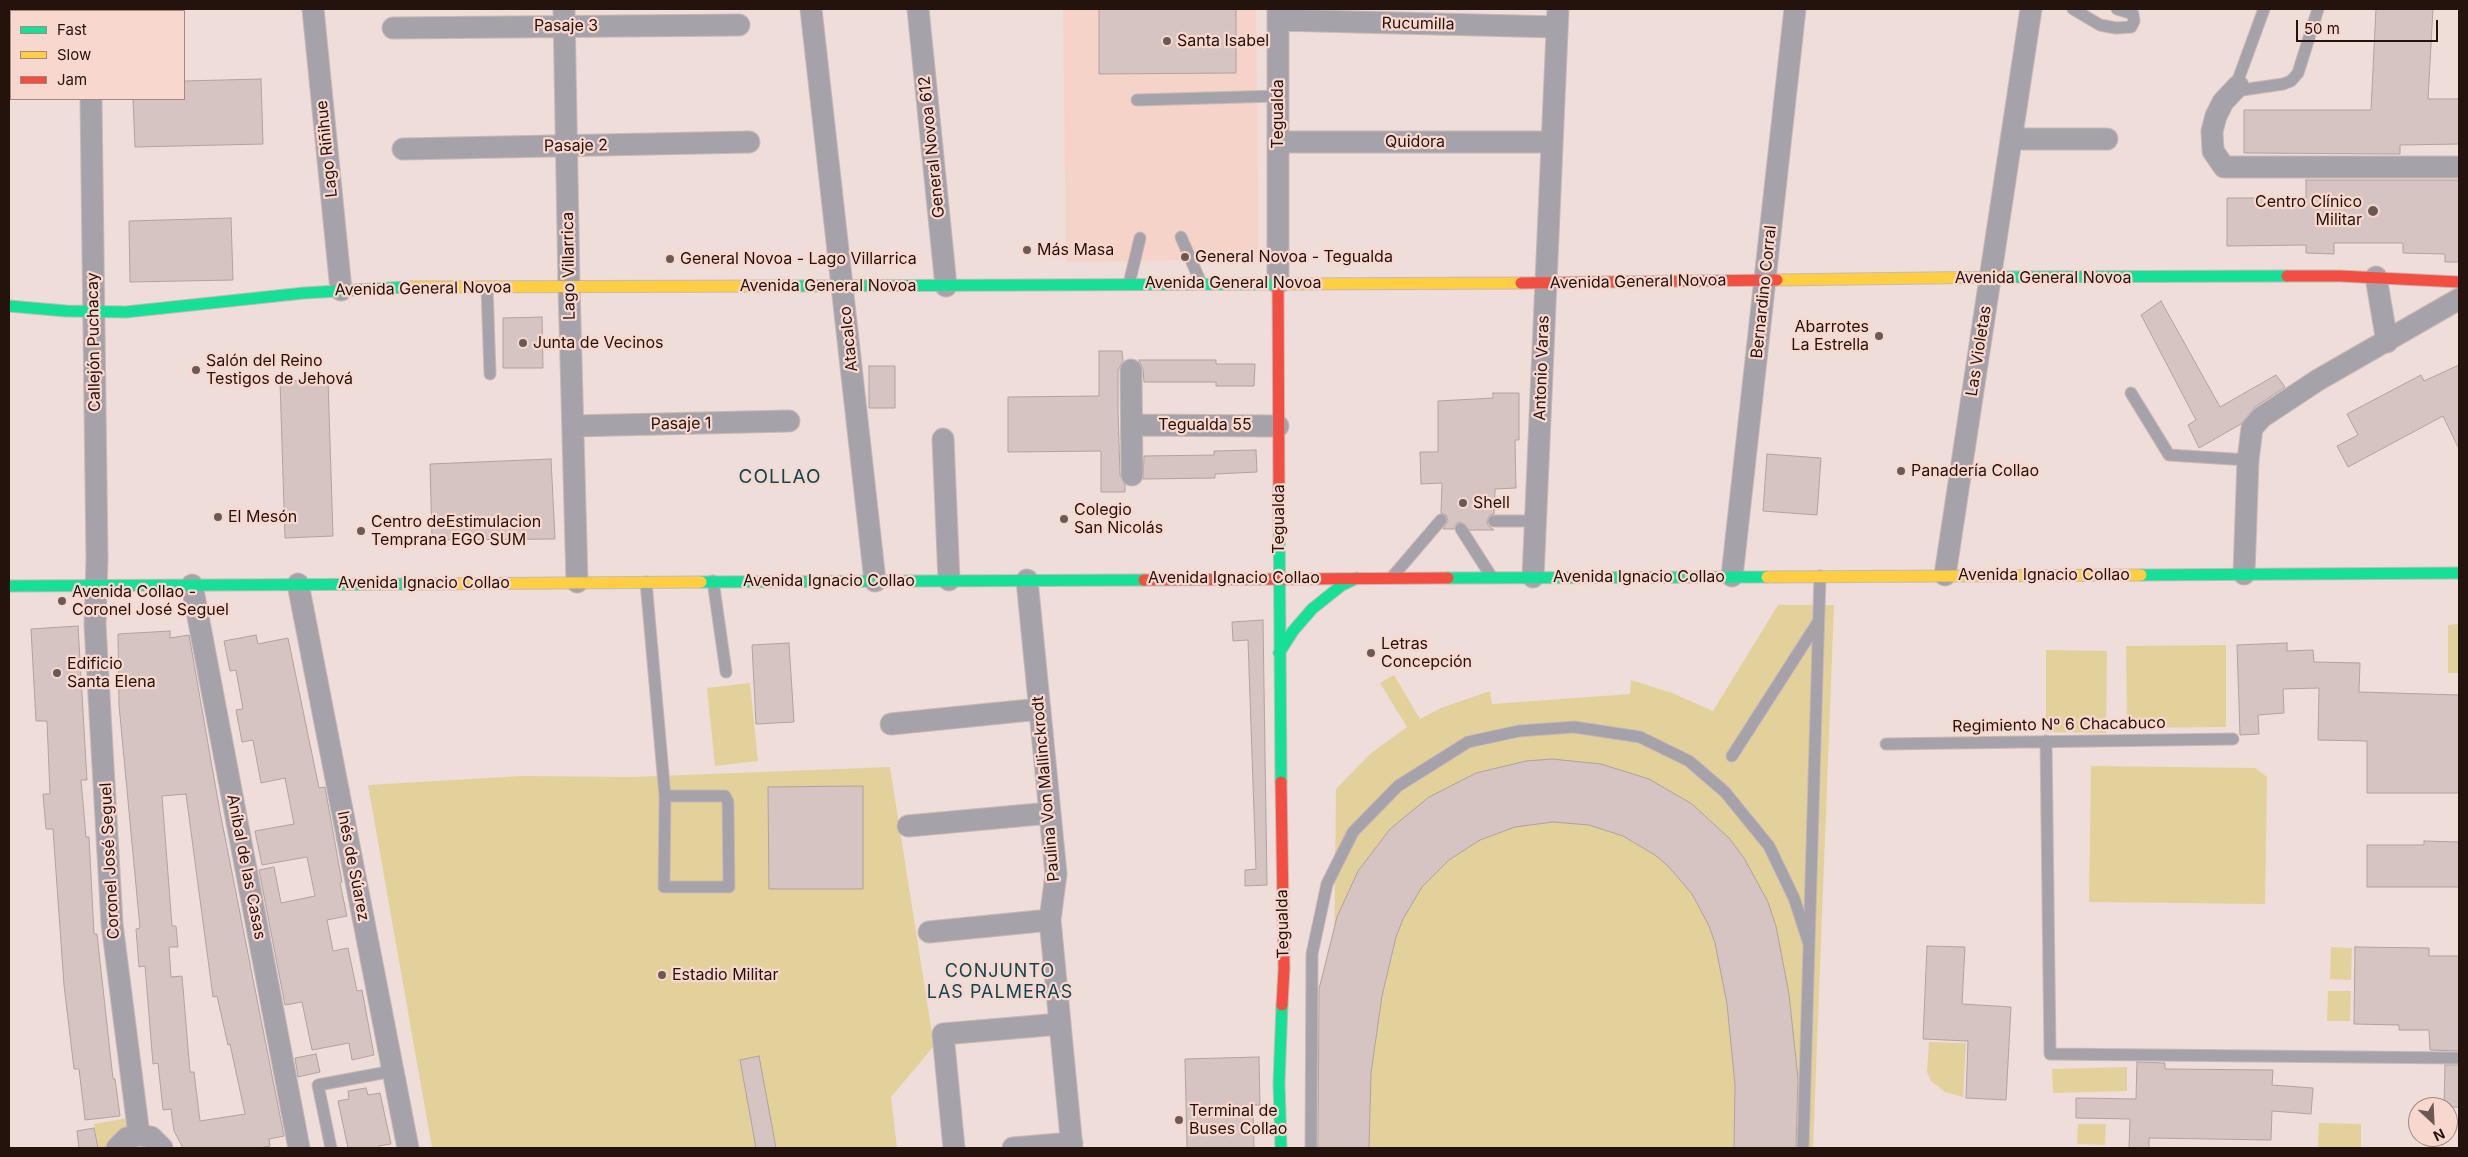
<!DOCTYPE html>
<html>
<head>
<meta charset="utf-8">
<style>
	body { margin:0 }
	#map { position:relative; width:2468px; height:1157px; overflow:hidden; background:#eeddd8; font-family:Inter,sans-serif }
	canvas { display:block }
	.frame { position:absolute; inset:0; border:10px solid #24120c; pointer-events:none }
	.legend { position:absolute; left:10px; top:10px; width:175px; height:90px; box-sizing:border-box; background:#f8d8ce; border:1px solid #a38980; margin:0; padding:6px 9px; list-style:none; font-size:15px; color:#24120c }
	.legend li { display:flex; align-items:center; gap:10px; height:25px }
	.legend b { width:25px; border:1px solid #a38980 }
	.north { position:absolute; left:2408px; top:1097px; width:50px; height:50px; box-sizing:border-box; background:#f8d8ce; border:1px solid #a38980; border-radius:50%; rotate:155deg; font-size:14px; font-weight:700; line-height:20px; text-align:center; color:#24120c }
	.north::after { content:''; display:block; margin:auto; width:18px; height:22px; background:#6b5953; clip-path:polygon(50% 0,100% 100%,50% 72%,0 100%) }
	.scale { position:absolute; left:2296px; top:20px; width:142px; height:22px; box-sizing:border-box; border:2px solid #24120c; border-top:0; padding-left:6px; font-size:15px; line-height:18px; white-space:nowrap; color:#24120c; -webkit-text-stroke:4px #f8d8ce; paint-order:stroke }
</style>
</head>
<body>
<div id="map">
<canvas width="2468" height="1157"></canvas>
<div class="frame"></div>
<ul class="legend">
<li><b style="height:6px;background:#16e098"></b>Fast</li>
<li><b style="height:6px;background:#ffcf43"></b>Slow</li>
<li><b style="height:6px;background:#f24e42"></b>Jam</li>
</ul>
<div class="north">N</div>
<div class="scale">50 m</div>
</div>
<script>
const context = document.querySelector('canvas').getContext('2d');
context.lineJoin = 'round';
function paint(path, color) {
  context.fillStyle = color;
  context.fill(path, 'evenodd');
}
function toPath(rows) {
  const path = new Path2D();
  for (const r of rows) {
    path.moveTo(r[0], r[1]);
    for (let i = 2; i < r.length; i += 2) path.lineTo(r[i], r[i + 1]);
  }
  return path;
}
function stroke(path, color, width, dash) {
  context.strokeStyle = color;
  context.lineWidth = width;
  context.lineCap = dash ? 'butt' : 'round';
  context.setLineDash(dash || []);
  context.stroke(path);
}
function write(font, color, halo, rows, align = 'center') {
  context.font = font + ' Inter,sans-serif';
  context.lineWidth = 4.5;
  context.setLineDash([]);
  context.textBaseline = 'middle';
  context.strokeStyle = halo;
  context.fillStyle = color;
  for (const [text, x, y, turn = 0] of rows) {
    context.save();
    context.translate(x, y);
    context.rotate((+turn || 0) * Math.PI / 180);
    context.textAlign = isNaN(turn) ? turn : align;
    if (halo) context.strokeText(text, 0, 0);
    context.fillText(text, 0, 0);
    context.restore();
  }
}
paint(toPath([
	[1063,9,1256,9,1259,259,1066,262]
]), '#f6d3c9');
paint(toPath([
	[1778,605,1834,605,1813,1148,1332,1148,1336,789,1370,754,1407,727,1380,683,1394,675,1420,719,1441,708,1490,691,1492,704,1630,694,1631,680,1672,693,1713,711],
	[2459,624,2459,673,2448,673,2448,625],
	[2226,645,2226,727,2127,728,2126,646],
	[2046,650,2107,651,2106,733,2046,732],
	[750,683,758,761,715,766,707,688],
	[2091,766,2255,768,2267,777,2265,904,2089,902],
	[890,767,934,1046,891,1097,897,1148,432,1148,368,785,522,776,632,777],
	[2331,947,2352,948,2351,980,2330,979],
	[2328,991,2351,991,2350,1021,2327,1021],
	[1929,1042,1966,1043,1963,1097,1945,1092,1931,1081,1927,1072],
	[2127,1067,2127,1091,2053,1093,2052,1069],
	[128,1118,129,1126,114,1134,107,1148,98,1148,94,1124],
	[2319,1123,2361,1124,2361,1148,2318,1148],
	[2078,1124,2106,1124,2105,1145,2077,1144]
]), '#e3d19c');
const building = toPath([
	[1099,9,1236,9,1236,73,1099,74,1099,9],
	[2376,9,2433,9,2428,99,2459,99,2459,144,2400,145,2400,154,2244,153,2244,110,2371,110,2376,9],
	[261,79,263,144,135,147,133,99,184,99,184,81,261,79],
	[2306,180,2459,180,2459,262,2445,262,2445,254,2403,253,2403,243,2334,243,2334,254,2306,253,2306,245,2227,246,2227,198,2306,198,2306,180],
	[231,218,233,280,130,282,129,221,231,218],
	[2161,301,2220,407,2276,375,2285,387,2255,407,2241,424,2199,448,2188,425,2196,420,2141,315,2161,301],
	[542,317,543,368,503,368,503,318,542,317],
	[1099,351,1122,351,1123,361,1118,370,1118,410,1120,475,1125,485,1125,492,1101,492,1101,451,1008,452,1008,397,1099,396,1099,351],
	[1139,360,1216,360,1216,364,1255,364,1254,386,1216,386,1216,382,1144,382,1143,369,1139,360],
	[2459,365,2459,449,2443,416,2348,467,2337,446,2358,435,2347,414,2421,375,2424,381,2459,365],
	[869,366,895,366,895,408,869,408,869,366],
	[328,380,333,536,285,538,280,381,328,380],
	[1493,393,1519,393,1519,440,1515,440,1516,488,1495,489,1494,514,1490,515,1487,521,1488,525,1494,530,1470,530,1461,522,1457,523,1454,529,1443,529,1448,521,1446,515,1441,513,1442,483,1421,484,1420,452,1438,452,1438,401,1493,398,1493,393],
	[1256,450,1257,472,1215,474,1215,478,1143,479,1144,456,1214,455,1214,451,1256,450],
	[1767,454,1821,458,1817,515,1763,511,1767,454],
	[551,459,555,539,432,540,430,464,551,459],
	[1263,620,1267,885,1245,886,1245,870,1256,869,1248,640,1233,641,1232,622,1263,620],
	[78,626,87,780,81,780,86,837,89,837,94,934,97,934,113,1079,115,1079,120,1116,85,1120,79,1069,74,1069,64,985,53,829,46,829,43,794,50,794,47,721,36,721,31,629,78,626],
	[170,631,170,638,189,635,220,812,284,1136,269,1139,270,1146,259,1148,183,1148,174,1131,171,1109,163,1110,158,1063,153,1064,145,966,139,967,136,929,140,928,119,705,118,634,170,631],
	[186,794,213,997,217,996,228,1045,230,1044,245,1114,200,1121,194,1072,190,1072,182,976,171,977,169,947,178,947,176,926,172,926,162,796,186,794],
	[256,635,258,644,288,638,319,788,325,787,342,882,340,883,347,916,327,920,333,951,348,948,357,991,362,990,374,1055,352,1060,349,1043,312,1050,302,1002,285,1005,259,870,274,867,281,903,315,896,307,857,262,865,255,831,294,824,285,778,261,783,253,740,242,742,236,710,243,709,236,670,230,671,224,641,256,635],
	[789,643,794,722,756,724,752,645,789,643],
	[2287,643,2287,651,2313,650,2314,662,2360,663,2359,692,2459,695,2459,793,2367,793,2367,741,2318,740,2319,688,2283,689,2284,713,2258,715,2259,734,2240,735,2237,645,2287,643],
	[1552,759,1601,764,1649,779,1692,804,1729,838,1744,858,1768,902,1776,926,1789,994,1798,1079,1796,1148,1734,1148,1735,1085,1727,1004,1715,943,1709,926,1692,894,1668,866,1655,855,1623,836,1589,825,1553,822,1515,827,1480,840,1449,860,1422,887,1403,919,1396,937,1382,996,1371,1073,1369,1148,1318,1148,1319,989,1337,917,1358,871,1390,829,1429,797,1476,773,1526,761,1552,759],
	[863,786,863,889,769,889,768,787,863,786],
	[2424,841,2459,842,2459,887,2367,887,2367,845,2424,845,2424,841],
	[1927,946,1965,947,1962,1004,2011,1007,2006,1100,1966,1098,1968,1041,1923,1039,1927,946],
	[2355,947,2429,948,2429,956,2459,956,2459,1051,2430,1050,2429,1030,2399,1030,2399,1025,2354,1024,2355,947],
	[316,1054,320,1072,298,1077,295,1058,316,1054],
	[759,1056,776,1148,756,1148,740,1060,759,1056],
	[1259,1057,1260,1105,1253,1105,1254,1148,1187,1148,1185,1059,1259,1057],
	[2137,1062,2165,1063,2165,1069,2273,1070,2272,1085,2313,1088,2311,1114,2272,1111,2271,1140,2149,1138,2149,1148,2129,1148,2130,1119,2076,1118,2076,1098,2136,1099,2137,1062],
	[2445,1065,2459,1065,2459,1107,2444,1107,2445,1065],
	[366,1088,368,1095,380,1093,391,1144,379,1146,379,1148,348,1148,338,1101,349,1099,348,1091,366,1088],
	[94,1128,98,1148,79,1148,77,1131,94,1128]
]);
paint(building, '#d6c4c2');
stroke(building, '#b2a19f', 1);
const lane = toPath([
	[2073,9,2100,25,2116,28,2131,27,2134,21,2133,14,2117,9],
	[2264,9,2238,80,2238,86,2242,90,2283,84,2291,81,2298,73,2318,9],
	[1137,100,1278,96],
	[1181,237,1201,283],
	[1129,284,1140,238],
	[487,287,490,374],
	[2131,393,2169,455,2248,460],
	[1494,521,1535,521],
	[1461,529,1491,576],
	[1393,576,1441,520],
	[713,581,726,672],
	[646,582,665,796,664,887,729,887,728,802,725,796,665,796],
	[2046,741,2050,1054,2459,1058],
	[1886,744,2233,739],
	[1732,756,1818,622],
	[331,1148,318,1085,393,1071],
	[1311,1148,1312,954,1327,884,1353,832,1398,786,1468,742,1519,731,1574,727,1640,737,1689,761,1725,792,1769,846,1794,898,1809,944],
	[1803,1148,1820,576]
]);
const street = toPath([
	[90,9,90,11],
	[313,9,341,290],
	[564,9,569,287,577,582],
	[811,9,875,581],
	[918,9,946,286],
	[1278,20,1557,27],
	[393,28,739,25],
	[2238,86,2223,102,2216,116,2212,131,2213,151,2224,167,2459,167],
	[91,99,97,559,95,625,112,924,139,1135],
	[2011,139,2107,139],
	[1278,142,1552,142],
	[403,149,749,142],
	[2376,277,2387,342],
	[1278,283,1278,9],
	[1131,370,1132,475],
	[1132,425,1278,426],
	[573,426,789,421],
	[943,439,949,580],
	[2244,574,2248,460,2252,428,2262,417,2318,380,2459,299],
	[1945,575,2031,9],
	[1732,576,1795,9],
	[1533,577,1558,9],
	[1027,580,1056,874,1050,920,1072,1148],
	[298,584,408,1148],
	[192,585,299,1148],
	[891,724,1040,709],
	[908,826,1050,813],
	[929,932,1050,920],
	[117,1148,127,1138,139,1135,151,1137,162,1148],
	[954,1148,943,1034,1060,1024],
	[1013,1148,1072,1143]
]);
const fast = toPath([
	[2004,277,2287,276],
	[782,286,1287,284],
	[9,306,66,311,126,312,304,293,406,287],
	[1279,504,1281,782],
	[2141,575,2459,573],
	[1448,578,1767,577],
	[701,582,1144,580],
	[9,586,424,584],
	[1279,653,1293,631,1312,609,1342,585,1357,578],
	[1281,1148,1279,1083,1282,1005]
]);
const slow = toPath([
	[1777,280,2004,277],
	[1287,284,1521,283],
	[406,287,782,286],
	[1767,577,2141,575],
	[424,584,701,582]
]);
const jam = toPath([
	[2287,276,2340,276,2459,282],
	[1278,283,1279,504],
	[1521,283,1777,280],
	[1144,580,1448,578],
	[1281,782,1284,969,1282,1005]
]);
stroke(lane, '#c8b9b5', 13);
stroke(street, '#c8b9b5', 23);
stroke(fast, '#c8b9b5', 13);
stroke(slow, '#c8b9b5', 13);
stroke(jam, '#c8b9b5', 13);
stroke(lane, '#a6a2aa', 11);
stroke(street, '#a6a2aa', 21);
stroke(fast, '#16e098', 11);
stroke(slow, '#ffcf43', 11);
stroke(jam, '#f24e42', 11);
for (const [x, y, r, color] of [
	[1167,41,5,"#6b5953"],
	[2373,211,6,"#6b5953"],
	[1027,250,5,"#6b5953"],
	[1185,257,5,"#6b5953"],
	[670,259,5,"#6b5953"],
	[1879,336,5,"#6b5953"],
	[523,343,5,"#6b5953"],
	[196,370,5,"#6b5953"],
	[1901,471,5,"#6b5953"],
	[1463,503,5,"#6b5953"],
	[218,517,5,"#6b5953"],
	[1064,519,5,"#6b5953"],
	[361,531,5,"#6b5953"],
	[62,601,5,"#6b5953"],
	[1371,653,5,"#6b5953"],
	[57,673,5,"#6b5953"],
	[662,975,5,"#6b5953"],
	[1179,1120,5,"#6b5953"]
]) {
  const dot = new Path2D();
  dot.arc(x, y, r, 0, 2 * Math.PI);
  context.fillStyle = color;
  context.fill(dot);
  stroke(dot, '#f8d8ce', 2);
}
write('16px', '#24120c', '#f8d8ce', [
	["Rucumilla",1418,24,1],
	["Pasaje 3",566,26],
	["Tegualda",1278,114,-90],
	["Quidora",1415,142],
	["Pasaje 2",576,146,-1],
	["General Novoa 612",932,147,-96],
	["Lago Riñihue",327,149,-96],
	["Lago Villarrica",569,266,-91],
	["Avenida General Novoa",2043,278],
	["Avenida General Novoa",1638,282,-1],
	["Avenida General Novoa",1233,283],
	["Avenida General Novoa",828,286],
	["Avenida General Novoa",423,289,-1],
	["Bernardino Corral",1764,292,-84],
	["Atacalco",849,339,-96],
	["Callejón Puchacay",94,342,-91],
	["Las Violetas",1979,351,-81],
	["Antonio Varas",1542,368,-88],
	["Pasaje 1",681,424,-1],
	["Tegualda 55",1205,425],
	["Tegualda",1279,519,-90],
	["Avenida Ignacio Collao",2044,575],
	["Avenida Ignacio Collao",1639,577],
	["Avenida Ignacio Collao",1234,578],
	["Avenida Ignacio Collao",829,581],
	["Avenida Ignacio Collao",424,583],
	["Regimiento Nº 6 Chacabuco",2059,725,-1],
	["Paulina Von Mallinckrodt",1046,789,-95],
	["Coronel José Seguel",110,861,-93],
	["Inés de Súarez",353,866,79],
	["Aníbal de las Casas",246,867,79],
	["Tegualda",1283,924,-91]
]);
write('16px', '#24120c', '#f8d8ce', [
	["Santa Isabel",1177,41],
	["Centro Clínico",2362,202,"right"],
	["Militar",2362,220,"right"],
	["Más Masa",1037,250],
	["General Novoa - Tegualda",1195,257],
	["General Novoa - Lago Villarrica",680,259],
	["Abarrotes",1869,327,"right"],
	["La Estrella",1869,345,"right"],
	["Junta de Vecinos",533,343],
	["Salón del Reino",206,361],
	["Testigos de Jehová",206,379],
	["Panadería Collao",1911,471],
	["Shell",1473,503],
	["Colegio",1074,510],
	["San Nicolás",1074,528],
	["El Mesón",228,517],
	["Centro deEstimulacion",371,522],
	["Temprana EGO SUM",371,540],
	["Avenida Collao -",72,592],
	["Coronel José Seguel",72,610],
	["Letras",1381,644],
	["Concepción",1381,662],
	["Edificio",67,664],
	["Santa Elena",67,682],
	["Estadio Militar",672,975],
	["Terminal de",1189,1111],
	["Buses Collao",1189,1129]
], 'left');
context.letterSpacing = '1px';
write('18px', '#0e4754', '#f8d8ce', [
	["CONJUNTO",1000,972],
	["LAS PALMERAS",1000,993]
]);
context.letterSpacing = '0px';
context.letterSpacing = '1px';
write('19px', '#0e4754', '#f8d8ce', [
	["COLLAO",780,477]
]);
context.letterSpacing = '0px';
</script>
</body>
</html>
